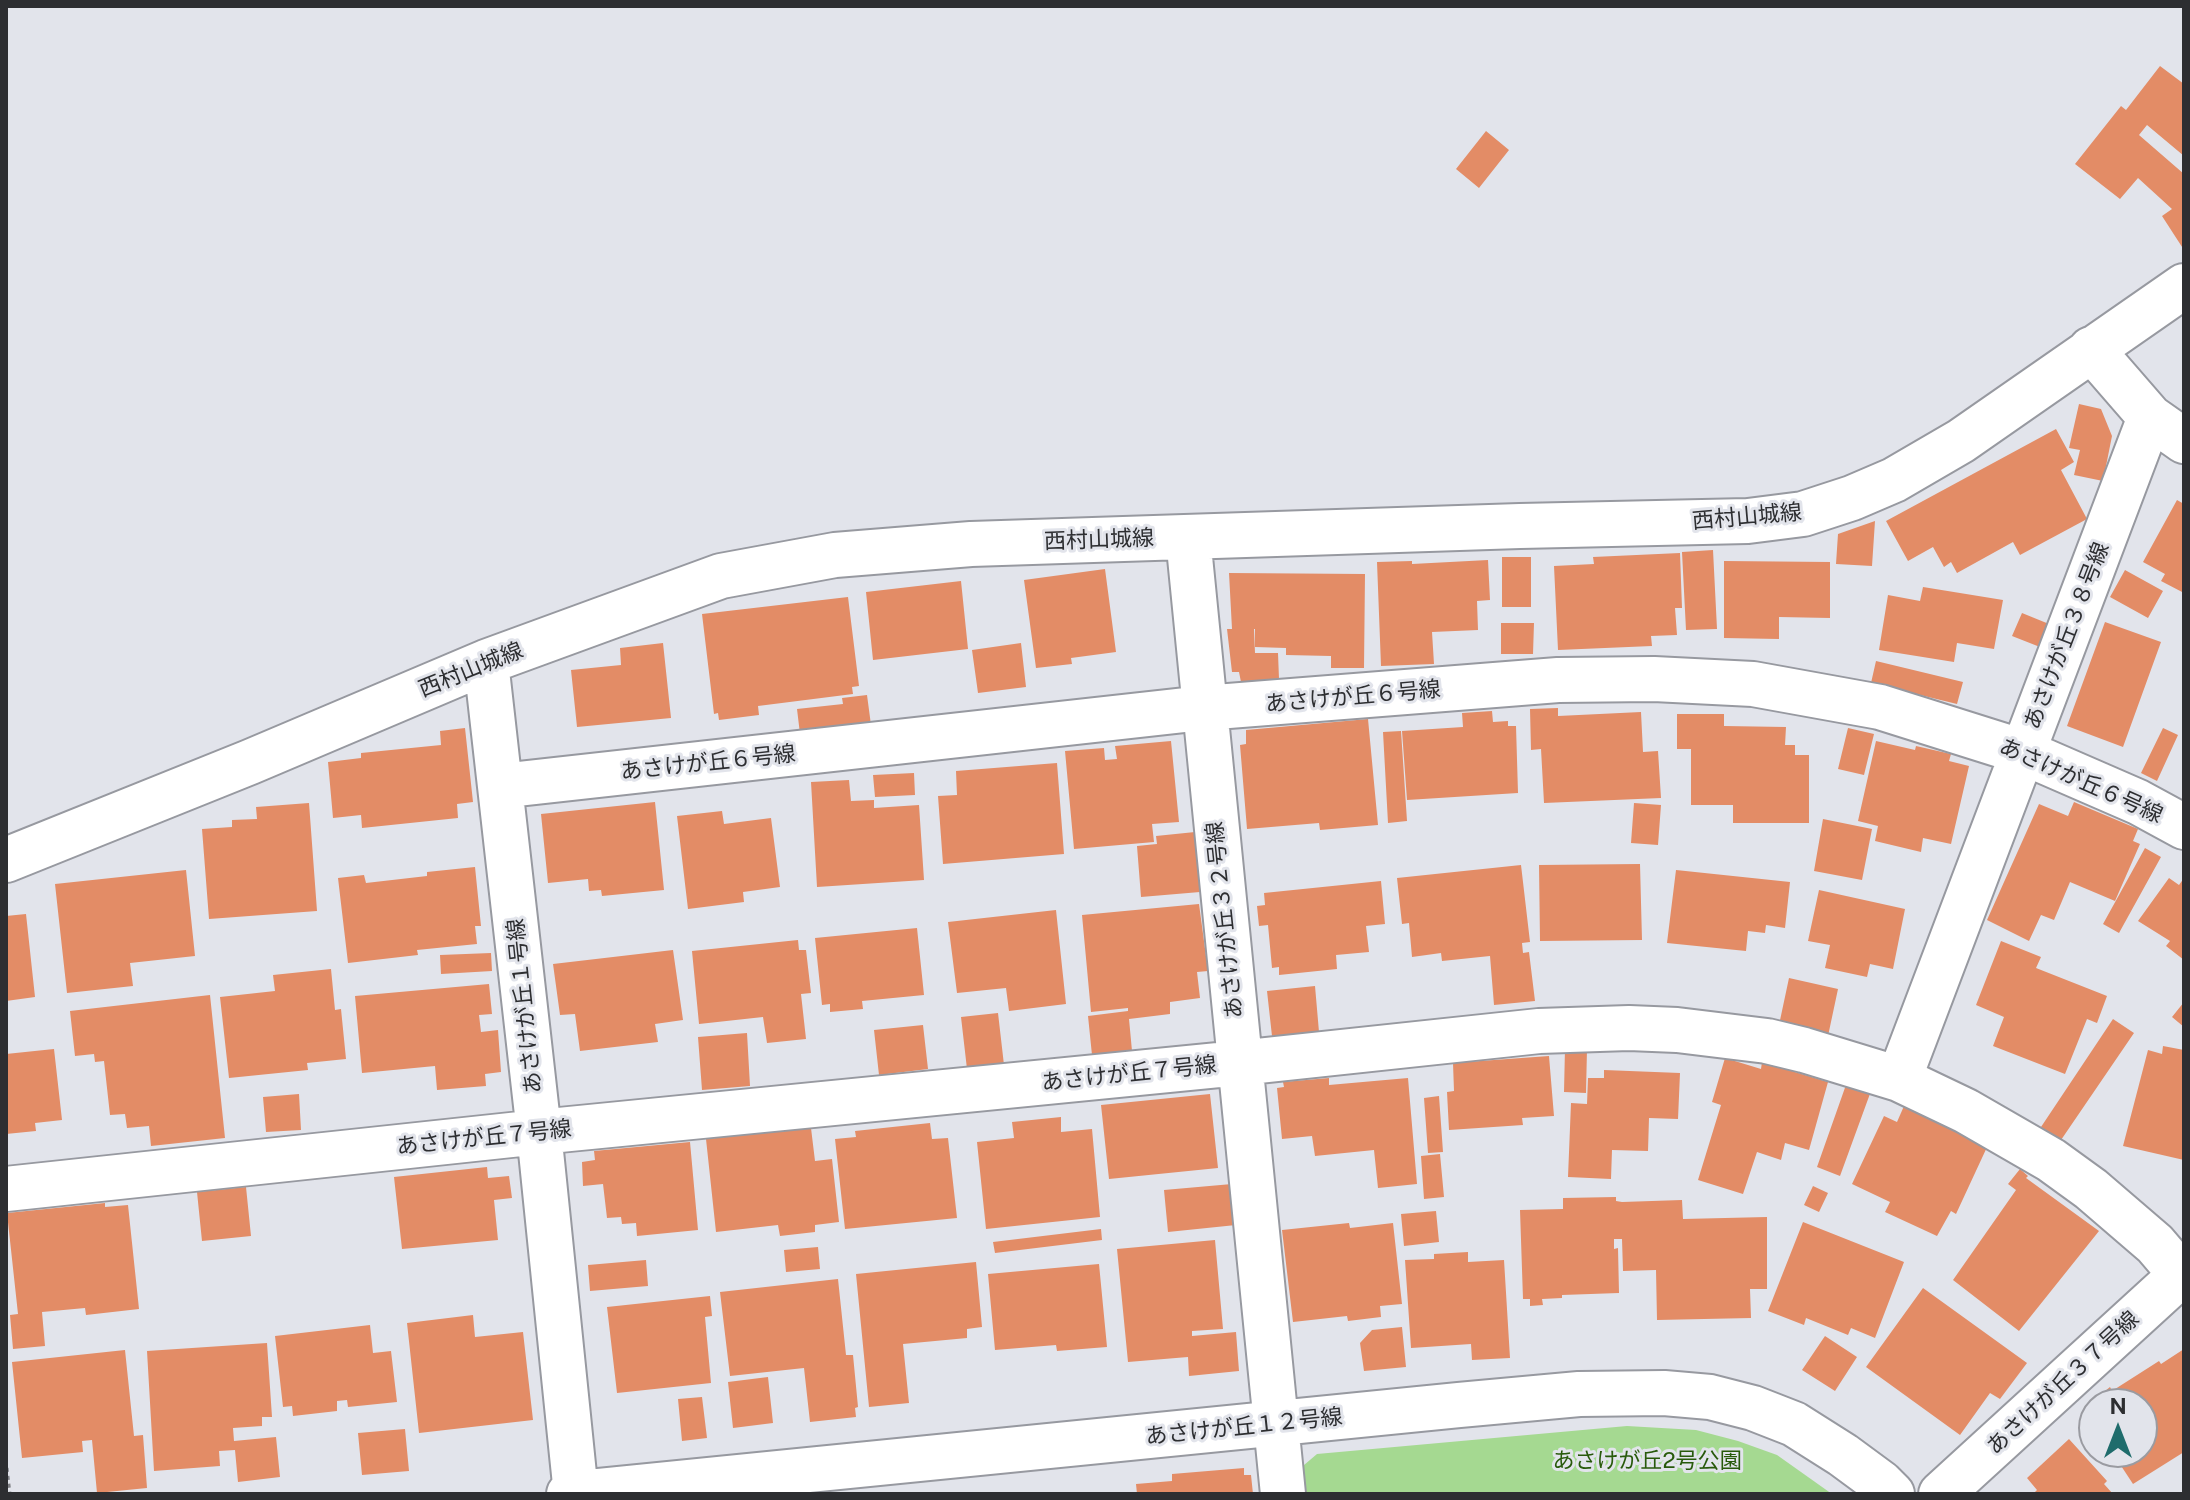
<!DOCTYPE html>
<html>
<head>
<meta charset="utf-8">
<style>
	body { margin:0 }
	#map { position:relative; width:2190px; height:1500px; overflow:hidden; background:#e2e4eb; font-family:"Public Sans",sans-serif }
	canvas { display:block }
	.frame { position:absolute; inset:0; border:8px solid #2d2e31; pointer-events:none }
	.north { position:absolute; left:2078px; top:1388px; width:80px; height:80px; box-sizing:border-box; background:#e2e4eb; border:2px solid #9a9ba1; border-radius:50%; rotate:0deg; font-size:22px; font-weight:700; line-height:32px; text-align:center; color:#2d2e31 }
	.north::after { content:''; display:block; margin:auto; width:28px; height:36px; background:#1f6c6c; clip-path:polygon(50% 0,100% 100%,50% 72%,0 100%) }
</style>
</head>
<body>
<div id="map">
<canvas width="2190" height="1500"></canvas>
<div class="frame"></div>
<div class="north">N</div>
</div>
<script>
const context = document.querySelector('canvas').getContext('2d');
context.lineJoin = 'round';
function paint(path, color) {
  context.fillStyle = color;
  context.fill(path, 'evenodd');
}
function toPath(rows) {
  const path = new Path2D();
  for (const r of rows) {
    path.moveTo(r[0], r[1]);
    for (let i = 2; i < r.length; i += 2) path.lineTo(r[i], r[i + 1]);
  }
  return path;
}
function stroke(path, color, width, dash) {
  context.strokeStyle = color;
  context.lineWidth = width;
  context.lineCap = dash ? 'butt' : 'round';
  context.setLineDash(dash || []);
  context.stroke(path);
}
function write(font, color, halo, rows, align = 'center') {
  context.font = font + ' "Public Sans","Noto Sans JP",sans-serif';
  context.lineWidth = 6;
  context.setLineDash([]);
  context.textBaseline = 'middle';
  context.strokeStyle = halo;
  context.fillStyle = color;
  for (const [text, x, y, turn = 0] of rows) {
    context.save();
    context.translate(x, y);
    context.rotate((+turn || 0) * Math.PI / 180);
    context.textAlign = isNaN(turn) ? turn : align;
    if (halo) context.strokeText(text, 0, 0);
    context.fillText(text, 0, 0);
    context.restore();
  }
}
paint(toPath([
	[1627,1426,1696,1430,1738,1441,1777,1455,1832,1494,1299,1494,1297,1471,1317,1454]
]), '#a5d991');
paint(toPath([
	[2160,66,2184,84,2184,156,2147,125,2139,135,2184,174,2184,250,2162,216,2172,209,2138,178,2120,199,2075,164,2121,106,2126,110],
	[1486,131,1509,150,1479,188,1456,169],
	[2079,404,2101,409,2112,436,2103,481,2074,475,2080,450,2069,448],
	[2056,429,2074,462,2061,470,2087,519,2020,555,2013,542,1957,573,1951,562,1944,567,1933,547,1908,561,1886,521],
	[2177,500,2184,504,2184,593,2161,581,2165,574,2143,562],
	[1875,521,1872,566,1836,564,1838,534],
	[1713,550,1717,629,1686,630,1682,552],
	[1680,553,1682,608,1675,608,1677,635,1651,636,1652,646,1558,650,1554,566,1594,564,1593,557],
	[1502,557,1531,557,1531,607,1502,607],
	[1488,560,1490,600,1477,601,1478,630,1432,632,1434,664,1381,666,1377,562,1412,561,1412,564],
	[1724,561,1830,562,1830,618,1779,617,1779,639,1724,638],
	[1105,569,1116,652,1071,658,1072,664,1036,668,1024,580],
	[2125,570,2163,591,2148,618,2110,597],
	[1229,573,1365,574,1364,668,1331,668,1331,656,1286,655,1286,648,1255,647,1255,629,1254,629,1255,653,1278,653,1279,679,1241,682,1239,672,1232,672,1227,629,1232,629],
	[961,581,968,649,873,660,866,592],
	[1923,587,2003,600,1994,649,1957,643,1954,662,1879,650,1888,595,1920,601],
	[848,597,859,686,852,687,853,694,758,706,759,715,719,720,718,713,714,714,702,614],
	[2022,613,2049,624,2040,647,2012,636],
	[2105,622,2161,642,2123,747,2067,726],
	[1501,623,1534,623,1533,654,1501,654],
	[663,643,671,718,577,727,571,670,621,665,620,648],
	[1021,643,1026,687,978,693,972,650],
	[1876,661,1963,682,1957,704,1871,683],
	[867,695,871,725,800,734,797,709,843,704,842,698],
	[1558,708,1558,716,1641,712,1643,752,1658,751,1661,798,1544,803,1541,749,1531,750,1530,709],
	[1492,711,1493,722,1508,721,1508,726,1516,726,1518,793,1407,800,1402,731,1463,727,1462,713],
	[1677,714,1724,714,1724,726,1786,727,1785,745,1795,745,1795,755,1809,755,1809,823,1733,823,1733,805,1691,805,1691,749,1677,749],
	[1368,719,1378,825,1320,830,1319,823,1247,829,1240,745,1246,744,1246,730],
	[465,728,473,802,457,804,458,818,362,828,361,815,333,818,328,762,361,758,361,753,441,745,440,731],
	[1848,728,1874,734,1864,775,1838,769],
	[2163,728,2178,735,2157,781,2141,773],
	[1401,731,1407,821,1388,823,1383,732],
	[1171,741,1179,822,1152,824,1154,842,1074,849,1065,751,1104,748,1105,760,1117,759,1115,746],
	[1876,741,1915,750,1916,746,1951,754,1949,761,1969,766,1951,844,1923,838,1921,852,1875,841,1878,826,1858,821],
	[1057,763,1064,854,943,864,938,796,957,795,956,771],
	[914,773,915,795,875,797,873,775],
	[849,780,851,801,874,800,874,808,919,805,924,880,817,887,811,782],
	[655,802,664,890,602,896,601,890,589,891,588,879,548,883,541,814],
	[2074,802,2138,829,2133,841,2140,844,2115,901,2070,882,2054,920,2041,915,2029,941,1987,920,2039,804,2068,816],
	[309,803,317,911,209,919,202,829,232,827,232,820,257,819,256,807],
	[1634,803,1661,805,1658,845,1631,843],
	[722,811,724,824,771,818,780,887,743,892,744,902,688,909,677,816],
	[1823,819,1872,829,1862,880,1814,871],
	[1195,832,1200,892,1141,897,1137,846,1157,844,1156,836],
	[2145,848,2161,857,2119,933,2103,924],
	[1640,864,1642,940,1540,941,1539,865],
	[1521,865,1530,942,1522,943,1523,953,1529,952,1535,1001,1494,1005,1490,956,1442,961,1441,953,1412,957,1409,923,1402,924,1397,878],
	[475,867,481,926,475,926,477,944,417,950,418,955,348,963,338,878,364,875,366,883,427,876,427,872],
	[186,870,195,956,130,963,133,986,67,993,55,884],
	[1676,870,1790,882,1785,928,1766,925,1765,933,1748,931,1746,951,1667,943],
	[2169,878,2179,885,2184,878,2184,960,2166,946,2170,941,2138,921],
	[1381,881,1385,924,1366,926,1369,952,1336,955,1337,969,1279,975,1279,967,1272,968,1268,925,1259,926,1257,906,1265,905,1264,893],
	[1819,890,1905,909,1893,969,1870,964,1867,977,1825,968,1830,945,1808,941],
	[1199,904,1208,971,1197,972,1200,998,1170,1002,1170,1014,1129,1019,1132,1051,1092,1055,1088,1016,1128,1011,1128,1008,1091,1012,1082,915],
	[1056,910,1066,1004,1009,1011,1006,988,957,993,948,922],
	[26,914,35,997,6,1001,6,916],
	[917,928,924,995,862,1001,863,1009,830,1012,830,1004,822,1005,815,938],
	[798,940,799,950,806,950,811,993,801,994,806,1039,767,1043,763,1017,699,1024,692,951],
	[2001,941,2041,957,2036,968,2107,996,2097,1023,2087,1019,2065,1074,1993,1046,2004,1017,1976,1005],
	[673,950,683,1020,655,1024,658,1042,580,1051,575,1014,560,1015,553,964],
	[491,953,492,971,441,974,440,955],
	[331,969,335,1010,341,1009,346,1059,307,1063,308,1070,229,1078,220,997,275,991,273,975],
	[1789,978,1838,989,1828,1036,1779,1025],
	[489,984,492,1014,479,1015,481,1032,498,1030,501,1072,485,1074,486,1086,437,1090,435,1066,362,1073,355,996],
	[1315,986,1319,1032,1272,1036,1267,991],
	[210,995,225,1138,151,1146,149,1126,127,1128,125,1114,110,1115,104,1061,95,1062,94,1054,75,1056,70,1011],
	[2184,1002,2184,1027,2172,1017],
	[998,1013,1004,1065,967,1069,961,1017],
	[2113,1019,2134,1033,2061,1140,2041,1127],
	[923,1025,928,1069,879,1075,874,1030],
	[747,1033,750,1086,702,1090,698,1037],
	[2163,1046,2184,1050,2184,1160,2123,1146,2148,1050,2162,1054],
	[1565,1048,1587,1049,1586,1093,1564,1092],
	[54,1049,62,1120,35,1123,36,1131,6,1134,6,1054],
	[1549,1056,1554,1116,1522,1118,1523,1125,1449,1130,1447,1092,1454,1091,1453,1063],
	[1725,1058,1761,1069,1762,1062,1828,1082,1809,1150,1785,1143,1781,1160,1757,1152,1743,1194,1698,1180,1721,1105,1712,1102],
	[1604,1070,1680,1073,1678,1119,1649,1118,1648,1151,1612,1150,1611,1179,1568,1177,1571,1103,1587,1104,1588,1078,1604,1078],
	[1329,1078,1329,1085,1408,1078,1417,1184,1378,1188,1374,1150,1315,1156,1312,1136,1282,1139,1277,1088,1284,1087,1283,1082],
	[1847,1082,1871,1091,1840,1176,1817,1167],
	[299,1094,301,1130,266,1132,263,1097],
	[1210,1094,1218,1168,1109,1179,1101,1105],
	[1439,1096,1443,1152,1428,1153,1424,1098],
	[1904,1106,1988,1145,1956,1214,1951,1211,1937,1236,1885,1212,1890,1202,1852,1184,1884,1116,1897,1122],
	[1061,1117,1061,1132,1092,1129,1100,1217,986,1229,977,1142,1014,1138,1012,1122],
	[930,1123,932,1139,948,1138,957,1218,845,1229,835,1139,856,1137,855,1131],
	[811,1128,815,1161,832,1159,839,1222,815,1225,815,1232,780,1236,778,1225,716,1232,706,1139],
	[690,1142,698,1230,637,1236,636,1223,622,1224,621,1217,607,1218,603,1184,583,1186,582,1162,595,1160,594,1151],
	[1440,1154,1444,1197,1424,1199,1421,1156],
	[487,1167,488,1178,509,1176,512,1198,494,1200,498,1240,402,1249,394,1177],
	[2020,1169,2028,1176,2026,1178,2099,1231,2019,1331,1953,1280,2016,1190,2008,1184],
	[1232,1184,1236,1225,1168,1232,1164,1190],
	[1813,1186,1828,1193,1819,1212,1804,1205],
	[246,1187,251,1236,202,1241,197,1192],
	[1616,1197,1616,1201,1622,1202,1682,1200,1683,1219,1767,1217,1767,1289,1750,1289,1751,1318,1657,1320,1656,1270,1623,1271,1622,1239,1614,1239,1614,1249,1618,1248,1619,1293,1562,1295,1562,1298,1542,1299,1543,1305,1530,1306,1530,1299,1523,1299,1520,1210,1563,1209,1563,1198],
	[105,1203,105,1207,128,1205,139,1309,86,1315,85,1308,42,1312,45,1346,13,1349,10,1315,18,1314,7,1213],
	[1436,1211,1439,1242,1404,1246,1401,1214],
	[1803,1222,1904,1262,1875,1338,1851,1328,1848,1335,1806,1318,1804,1325,1768,1311],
	[1349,1223,1350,1228,1393,1223,1402,1304,1380,1306,1381,1317,1348,1321,1347,1316,1293,1322,1282,1230],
	[1101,1229,1102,1240,995,1253,993,1242],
	[1215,1240,1223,1329,1192,1331,1192,1336,1236,1332,1239,1371,1189,1376,1188,1357,1128,1362,1117,1249],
	[818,1247,820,1269,786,1272,784,1250],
	[1468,1252,1468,1262,1504,1260,1510,1358,1472,1360,1471,1344,1411,1348,1405,1260,1434,1259,1434,1254],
	[646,1260,648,1286,590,1291,588,1265],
	[976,1262,982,1327,967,1329,967,1338,903,1344,909,1403,869,1407,856,1274],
	[1099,1264,1107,1347,1057,1351,1056,1345,995,1350,988,1274],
	[838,1279,846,1355,853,1355,858,1407,855,1408,856,1417,810,1422,804,1368,730,1376,720,1292],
	[1923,1288,2027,1363,2000,1399,1990,1393,1960,1435,1866,1367],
	[710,1296,712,1316,705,1317,711,1383,617,1393,607,1307],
	[473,1315,475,1337,523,1332,533,1420,419,1433,407,1323],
	[370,1325,373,1353,391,1351,397,1402,348,1407,347,1400,337,1401,337,1411,293,1416,292,1406,283,1407,275,1336],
	[1402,1327,1406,1367,1364,1371,1360,1343,1372,1330],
	[1825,1336,1857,1357,1835,1391,1802,1370],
	[267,1343,272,1417,262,1417,262,1426,233,1428,234,1441,276,1437,280,1477,238,1482,235,1450,219,1451,220,1466,154,1471,147,1351],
	[2184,1349,2184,1452,2133,1484,2112,1452,2142,1452,2142,1404,2094,1404,2094,1423,2084,1408,2110,1387,2112,1391,2159,1361,2161,1364],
	[125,1350,134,1436,143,1435,147,1488,97,1493,92,1440,82,1441,83,1452,22,1458,12,1362],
	[768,1377,773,1423,733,1428,728,1382],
	[702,1397,707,1438,682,1441,678,1399],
	[405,1429,409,1471,362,1475,358,1433],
	[2069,1439,2107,1481,2104,1484,2113,1494,2033,1494,2037,1490,2027,1478],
	[1244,1468,1244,1475,1251,1475,1253,1494,1137,1494,1136,1484,1172,1481,1172,1474]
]), '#e38c66');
const street = toPath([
	[2091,349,2150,417,2184,441],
	[1188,537,1283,1494],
	[486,662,539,1132,576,1494],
	[500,786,1203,708,1558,680,1654,679,1753,684,1880,707,2023,752,2138,802,2184,827],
	[6,860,250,762,486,662,721,576,835,555,971,544,1520,526,1748,521,1803,514,1852,498,1894,480,1961,441,2184,286],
	[1899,1079,2150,417],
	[6,1189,539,1132,1239,1063,1539,1031,1629,1028,1677,1030,1767,1041,1804,1050,1899,1079,1966,1111,2051,1160,2091,1189,2155,1244,2184,1278],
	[569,1494,1459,1405,1579,1394,1664,1393,1710,1397,1753,1408,1794,1424,1843,1455,1881,1483,1892,1494],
	[1941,1494,2184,1272]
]);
stroke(street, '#9799a0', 48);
stroke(toPath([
	[6,1468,9,1494]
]), '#7f8085', 5, [4, 4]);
stroke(street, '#fff', 44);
write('22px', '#2d2e31', '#e2e4eb', [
	["西村山城線",1747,517,-5],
	["西村山城線",1099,540,-2],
	["あさけが丘３８号線",2067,636,-69],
	["西村山城線",471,670,-22],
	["あさけが丘６号線",1353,697,-5],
	["あさけが丘６号線",708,763,-6],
	["あさけが丘６号線",2081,781,24],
	["あさけが丘３２号線",1225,920,-96],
	["あさけが丘１号線",525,1006,-96],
	["あさけが丘７号線",1129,1074,-6],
	["あさけが丘７号線",484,1138,-6],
	["あさけが丘３７号線",2063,1383,-43],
	["あさけが丘１２号線",1244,1427,-6]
]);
write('22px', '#285a0b', '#e2e4eb', [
	["あさけが丘2号公園",1647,1461]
]);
</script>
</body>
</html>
